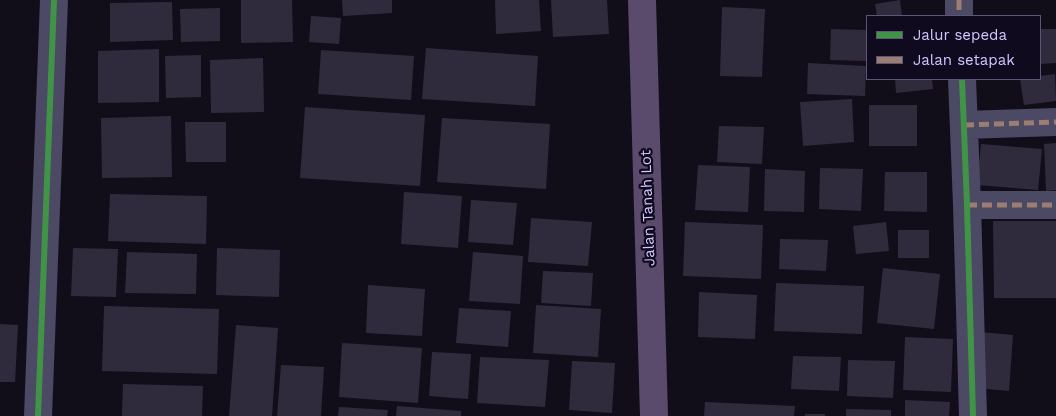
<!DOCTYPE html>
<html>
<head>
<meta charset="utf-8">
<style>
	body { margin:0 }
	#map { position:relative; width:1056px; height:416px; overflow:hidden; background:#110e1a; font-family:"Work Sans",sans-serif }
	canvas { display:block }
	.legend { position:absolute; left:866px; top:15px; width:175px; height:65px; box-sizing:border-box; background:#0f0a1e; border:1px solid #5d5678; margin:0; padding:6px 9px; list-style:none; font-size:15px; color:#d1c7ff }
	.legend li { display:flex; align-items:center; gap:10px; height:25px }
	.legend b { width:25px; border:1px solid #5d5678 }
</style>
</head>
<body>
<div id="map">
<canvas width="1056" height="416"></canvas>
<ul class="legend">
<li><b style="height:6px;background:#419447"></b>Jalur sepeda</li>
<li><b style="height:6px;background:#9b7d72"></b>Jalan setapak</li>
</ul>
</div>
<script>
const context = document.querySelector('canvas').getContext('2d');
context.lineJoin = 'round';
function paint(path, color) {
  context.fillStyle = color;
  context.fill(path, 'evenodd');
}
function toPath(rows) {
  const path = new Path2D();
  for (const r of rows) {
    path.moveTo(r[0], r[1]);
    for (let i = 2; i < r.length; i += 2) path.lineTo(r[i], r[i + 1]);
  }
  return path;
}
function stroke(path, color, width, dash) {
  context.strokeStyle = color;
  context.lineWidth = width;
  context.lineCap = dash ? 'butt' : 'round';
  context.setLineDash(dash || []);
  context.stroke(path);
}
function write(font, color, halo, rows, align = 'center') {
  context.font = font + ' "Work Sans",sans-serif';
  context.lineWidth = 4.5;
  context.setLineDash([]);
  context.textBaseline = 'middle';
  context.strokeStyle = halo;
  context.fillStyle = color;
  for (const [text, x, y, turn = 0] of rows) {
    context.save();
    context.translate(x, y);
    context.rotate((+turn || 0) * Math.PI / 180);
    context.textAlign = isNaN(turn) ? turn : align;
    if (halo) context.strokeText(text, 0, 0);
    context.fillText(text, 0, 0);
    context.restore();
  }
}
paint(toPath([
	[241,0,292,0,293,42,241,43],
	[342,0,392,0,392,13,343,16],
	[495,0,539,0,541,31,496,34],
	[551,0,607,0,609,34,553,37],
	[900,0,902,16,877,16,875,4],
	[172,2,173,40,110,42,110,3],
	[722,7,765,9,762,77,720,76],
	[220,8,220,41,181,42,180,9],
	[311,16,341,18,339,44,309,42],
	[831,29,867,30,867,61,830,60],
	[1040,29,1056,29,1056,63,1040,64],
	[426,48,538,56,535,106,422,99],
	[159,49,159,102,98,103,98,51],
	[321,50,414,56,411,100,318,94],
	[201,55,201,97,166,98,165,56],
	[263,58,264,112,211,113,210,60],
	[808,63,866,66,865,96,807,94],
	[1055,74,1056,101,1024,105,1020,79,1040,79,1040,76],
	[895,79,932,79,933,89,896,93],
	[852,99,854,142,803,146,800,102],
	[869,105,917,105,917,146,869,146],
	[305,107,425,115,420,186,300,178],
	[171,116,172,177,102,178,101,118],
	[442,118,550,124,546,189,437,182],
	[185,122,226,122,226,162,186,162],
	[719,126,764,127,762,164,717,162],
	[1056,143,1056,190,1046,191,1044,144],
	[981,144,1042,149,1038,190,977,185],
	[698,165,750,167,748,212,695,210],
	[820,168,863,169,861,211,819,209],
	[765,169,805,171,804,212,764,211],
	[885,172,927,172,927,212,884,211],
	[404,192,462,196,458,248,401,244],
	[110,194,207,196,206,244,108,241],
	[471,200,517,203,513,245,468,242],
	[531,218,592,222,588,266,528,262],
	[993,221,1056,221,1056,298,994,298],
	[685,222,763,225,761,279,683,276],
	[886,222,889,251,856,254,853,226],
	[898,230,929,230,929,258,898,258],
	[780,239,828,240,826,271,779,269],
	[73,248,118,249,116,297,71,296],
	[217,248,280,250,279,297,216,295],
	[127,252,197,254,196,294,125,293],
	[473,252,523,256,520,304,469,301],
	[883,268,940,274,934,329,877,323],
	[543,271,593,273,591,306,541,303],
	[776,283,864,286,862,334,774,331],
	[368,285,425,289,422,336,366,333],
	[699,292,757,295,755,339,698,337],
	[536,305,601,309,598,357,533,353],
	[104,306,219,309,217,374,102,371],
	[459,308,511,311,508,347,456,343],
	[0,324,18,325,15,382,0,382],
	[236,325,278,328,272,416,229,416],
	[980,332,1013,335,1009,391,976,388],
	[905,337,953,339,951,392,903,390],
	[342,343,422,348,418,403,339,397],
	[432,352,471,354,468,399,429,396],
	[793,356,841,357,839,391,791,389],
	[480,357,549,360,545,407,477,403],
	[848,360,895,361,893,398,847,396],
	[572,361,615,363,612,413,569,410],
	[281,365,324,367,321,416,277,416],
	[123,384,203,386,202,416,122,416],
	[905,400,950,402,949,416,905,416],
	[705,402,795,406,794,416,704,416],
	[397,406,461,411,461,416,396,416],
	[339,407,388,410,387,416,338,416],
	[846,409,891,410,891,416,846,416],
	[805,414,825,414,825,416,805,416]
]), '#2f2b3d');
stroke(toPath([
	[959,0,959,16],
	[962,79,967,205,973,416],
	[964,125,1056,122],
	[967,205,1056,205],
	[38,416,54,0]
]), '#4b4963', 28);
stroke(toPath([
	[642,0,654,416]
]), '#5a4b6d', 28);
stroke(toPath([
	[959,0,959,16],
	[964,125,1056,122],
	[967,205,1056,205]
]), '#9b7d72', 5, [10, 5]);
stroke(toPath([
	[962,79,967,205,973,416],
	[38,416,54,0]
]), '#419447', 6);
write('15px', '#d1c7ff', '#0f0a1e', [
	["Jalan Tanah Lot",648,208,-92]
]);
</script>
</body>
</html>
